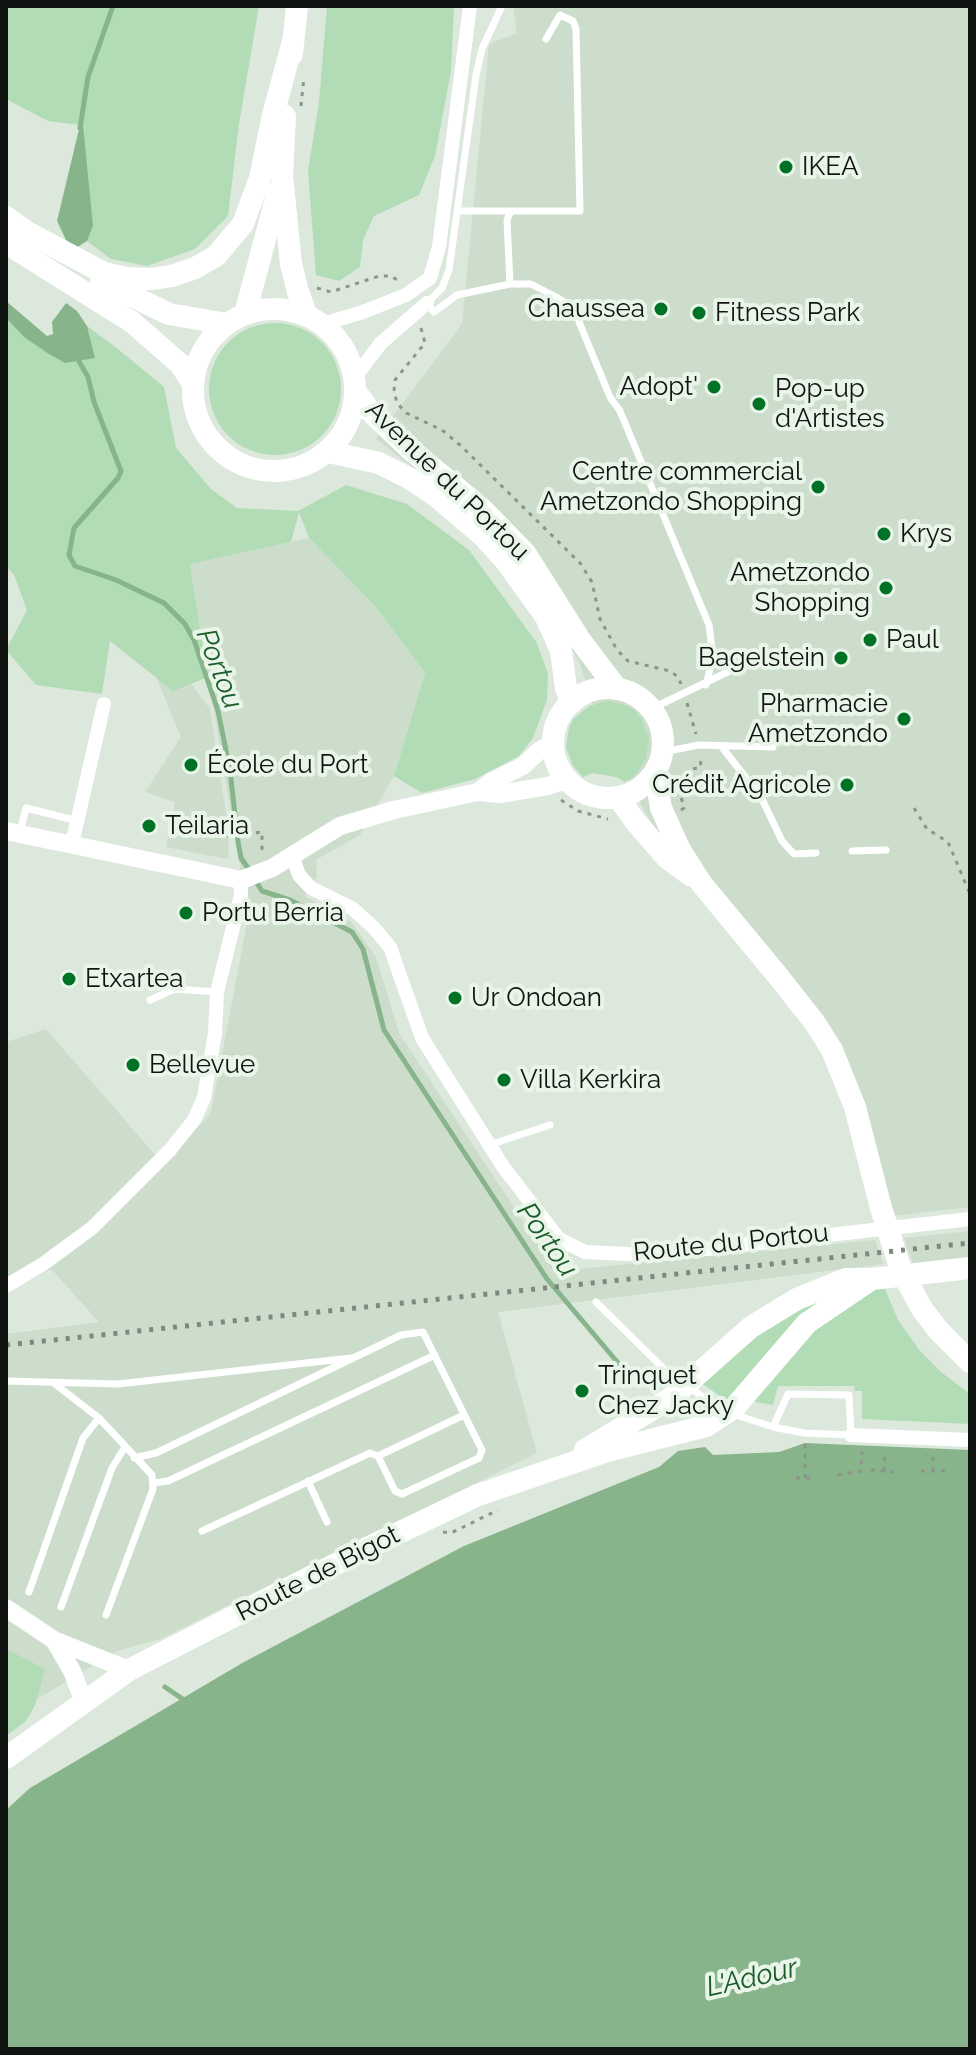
<!DOCTYPE html>
<html>
<head>
<meta charset="utf-8">
<style>
	body { margin:0 }
	#map { position:relative; width:976px; height:2055px; overflow:hidden; background:#dde8dd; font-family:Raleway,sans-serif }
	canvas { display:block }
	.frame { position:absolute; inset:0; border:8px solid #111511; pointer-events:none }
</style>
</head>
<body>
<div id="map">
<canvas width="976" height="2055"></canvas>
<div class="frame"></div>
</div>
<script>
const context = document.querySelector('canvas').getContext('2d');
context.lineJoin = 'round';
function paint(path, color) {
  context.fillStyle = color;
  context.fill(path, 'evenodd');
}
function toPath(rows) {
  const path = new Path2D();
  for (const r of rows) {
    if (r.length === 3) {
      path.moveTo(r[0] + r[2], r[1]);
      path.arc(r[0], r[1], r[2], 0, 2 * Math.PI);
      continue;
    }
    path.moveTo(r[0], r[1]);
    for (let i = 2; i < r.length; i += 2) path.lineTo(r[i], r[i + 1]);
  }
  return path;
}
function stroke(path, color, width, dash) {
  context.strokeStyle = color;
  context.lineWidth = width;
  context.lineCap = dash ? 'butt' : 'round';
  context.setLineDash(dash || []);
  context.stroke(path);
}
function write(font, color, halo, rows, align = 'center') {
  context.font = font + ' Raleway,sans-serif';
  context.lineWidth = 8;
  context.setLineDash([]);
  context.textBaseline = 'middle';
  context.strokeStyle = halo;
  context.fillStyle = color;
  for (const [text, x, y, turn = 0] of rows) {
    context.save();
    context.translate(x, y);
    context.rotate((+turn || 0) * Math.PI / 180);
    context.textAlign = isNaN(turn) ? turn : align;
    if (halo) context.strokeText(text, 0, 0);
    context.fillText(text, 0, 0);
    context.restore();
  }
}
paint(toPath([
	[513,6,970,6,970,1207,885,1217,848,1082,667,850,604,740,580,664,548,605,487,525,376,439,462,324,489,44,517,33],
	[309,538,374,605,425,673,394,776,360,835,316,860,317,877,305,896,351,922,376,957,399,1033,556,1271,875,1240,883,1264,498,1312,537,1453,160,1639,117,1651,6,1718,6,1334,99,1322,52,1270,6,1279,6,1042,46,1029,163,1164,211,1113,248,917,190,564],
	[174,661,210,709,228,826,229,858,226,859,166,847,175,802,145,792,181,737,153,670],
	[970,1231,970,1257,913,1263,904,1238]
]), '#cdc');
paint(toPath([
	[6,6,259,6,239,124,228,216,195,249,147,266,111,259,87,241,93,226,80,125,48,121,6,99],
	[327,6,454,6,451,71,435,156,419,195,374,216,363,240,360,267,339,281,316,275,308,171,319,102],
	[6,318,24,337,95,358,87,326,118,349,164,387,176,448,211,489,237,508,298,511,346,485,407,504,469,550,537,643,548,674,547,700,533,738,519,756,475,779,422,793,394,776,425,673,374,605,309,538,299,512,291,542,190,564,208,677,173,691,110,641,102,694,36,685,6,650,27,610,14,575,6,566],
	[275,389,66],
	[608,701,628,706,636,712,642,720,649,739,646,759,635,775,625,782,616,777,592,773,583,777,573,766,566,747,569,728,573,719,589,706],
	[883,1284,898,1320,920,1351,941,1372,970,1394,970,1424,862,1419,862,1391,855,1391,854,1386,778,1386,773,1405,756,1402,754,1399,801,1340],
	[820,1295,825,1303,730,1403,700,1382,728,1354],
	[6,1649,45,1669,35,1705,26,1721,6,1736]
]), '#b2dcb5');
paint(toPath([
	[80,125,83,125,93,226,87,241,76,248,66,240,57,221],
	[6,301,47,336,53,334,52,322,66,303,77,311,87,326,95,358,65,363,49,354,24,337,6,318],
	[805,1443,970,1450,970,2049,6,2049,6,1810,30,1788,244,1662,464,1546,659,1467,678,1451,705,1447,713,1455,779,1452]
]), '#88b48b');
stroke(toPath([
	[80,128,88,77,113,6],
	[76,356,88,377,94,402,121,471,118,478,74,528,69,555,75,566,116,580,164,603,185,624,194,640,218,711,230,770,238,842,241,858,250,871],
	[255,880,262,891,290,900,352,932,363,949,384,1030,547,1279,619,1364],
	[165,1687,184,1700]
]), '#88b48b', 5);
stroke(toPath([
	[301,106,304,77],
	[317,288,331,292,379,276,391,276,400,282],
	[421,328,425,343,395,380,394,391,397,403,406,413,442,430,460,445,580,563,592,582,600,619,617,650,628,661,670,671,678,677,681,684],
	[687,703,696,734],
	[561,800,578,811,608,819],
	[914,808,927,829,948,842,970,894],
	[681,810,684,808,679,789,681,779,688,770,701,767,700,757],
	[226,836,262,832,262,855],
	[871,1470,894,1472],
	[884,1471,885,1451],
	[921,1471,947,1471],
	[933,1471,933,1455],
	[838,1475,861,1471,862,1451],
	[796,1478,814,1478],
	[805,1478,805,1442],
	[443,1532,451,1533,498,1510]
]), '#8c948c', 3, [4, 6]);
stroke(toPath([
	[502,6,482,49,476,75,449,270,442,288,427,303,434,312,457,295,510,284,531,284,556,297,567,304,577,317,610,397,620,411,709,625,713,657,706,685],
	[459,211,580,211,576,29,573,21,560,15,546,39],
	[510,284,507,220,510,213],
	[651,709,740,666],
	[721,746,761,797,782,841,794,854,816,853],
	[663,752,699,745,773,747],
	[20,832,26,808,78,821],
	[852,851,886,850],
	[150,1000,175,989,217,992],
	[489,1145,550,1125],
	[596,1302,664,1369,721,1410],
	[6,1381,118,1384,351,1358],
	[55,1384,99,1418,152,1475,153,1489,106,1615],
	[733,1414,773,1427,804,1433,851,1435,849,1395,788,1394,773,1427],
	[378,1456,464,1415],
	[134,1458,156,1453,401,1335,423,1332,482,1450,479,1458,402,1494,395,1491,378,1456,370,1453,202,1531],
	[308,1481,327,1522],
	[153,1483,168,1481,435,1355],
	[29,1592,83,1438,99,1418],
	[61,1607,112,1468,125,1447]
]), '#fff', 7);
stroke(toPath([
	[322,324,360,313,406,295,430,278,439,247,470,6],
	[355,377,381,343,427,303],
	[72,844,104,704],
	[292,855,299,875,311,888,352,908,373,927,390,947,422,1038,504,1168,559,1239,585,1252,652,1255,970,1219],
	[6,1286,43,1264,92,1228,170,1150,194,1120,204,1098,215,1033,217,992,241,895,241,880],
	[851,1435,970,1440]
]), '#fff', 14);
stroke(toPath([
	[478,792,492,781,523,766,540,750,553,744],
	[6,831,241,880,272,868,340,826,394,810,478,792,500,794,548,786,567,779],
	[6,1608,54,1640,129,1670],
	[54,1640,72,1671,84,1702]
]), '#fff', 18);
stroke(toPath([
	[292,54,297,6],
	[285,116,282,175,291,264,298,292,307,316],
	[6,217,35,238],
	[25,231,104,273,126,278,151,279,172,276,195,268,216,256,243,224,260,178,273,115,293,41],
	[6,243,132,322,180,364,192,382],
	[101,281,169,314,227,324],
	[274,390,81],
	[245,314,278,191],
	[356,392,370,411,411,450,482,509,525,553,580,640,617,689],
	[329,452,379,463,409,478,435,495,482,535,505,560,546,617,561,651,566,688,571,703],
	[608,743,55],
	[655,772,661,808,680,850,701,883,778,976,815,1023,832,1050,855,1107,881,1208,901,1270,922,1309,939,1331,970,1362],
	[618,797,635,821,667,858,690,875],
	[585,1450,671,1398,751,1327,797,1299,846,1279,872,1279,970,1268],
	[6,1758,129,1670,367,1548,478,1495,607,1451,706,1426,734,1408,807,1323,872,1279]
]), '#fff', 22);
stroke(toPath([
	[6,1345,970,1243]
]), '#7f877f', 5, [4, 8]);
for (const [x, y, r, color] of [
	[786,167,8,"#007225"],
	[661,309,8,"#007225"],
	[699,313,8,"#007225"],
	[714,387,8,"#007225"],
	[759,404,8,"#007225"],
	[818,487,8,"#007225"],
	[884,534,8,"#007225"],
	[886,588,8,"#007225"],
	[870,640,8,"#007225"],
	[841,658,8,"#007225"],
	[904,719,8,"#007225"],
	[191,765,8,"#007225"],
	[847,785,8,"#007225"],
	[149,826,8,"#007225"],
	[186,913,8,"#007225"],
	[69,979,8,"#007225"],
	[455,998,8,"#007225"],
	[133,1065,8,"#007225"],
	[504,1080,8,"#007225"],
	[582,1391,8,"#007225"]
]) {
  const dot = new Path2D();
  dot.arc(x, y, r, 0, 2 * Math.PI);
  context.fillStyle = color;
  context.fill(dot);
  stroke(dot, '#eaf5ea', 3);
}
write('26px', '#111511', '#eaf5ea', [
	["IKEA",802,167],
	["Chaussea",645,309,"right"],
	["Fitness Park",715,313],
	["Adopt'",698,387,"right"],
	["Pop-up",775,389],
	["d'Artistes",775,419],
	["Centre commercial",802,472,"right"],
	["Ametzondo Shopping",802,502,"right"],
	["Krys",900,534],
	["Ametzondo",870,573,"right"],
	["Shopping",870,603,"right"],
	["Paul",886,640],
	["Bagelstein",825,658,"right"],
	["Pharmacie",888,704,"right"],
	["Ametzondo",888,734,"right"],
	["École du Port",207,765],
	["Crédit Agricole",831,785,"right"],
	["Teilaria",165,826],
	["Portu Berria",202,913],
	["Etxartea",85,979],
	["Ur Ondoan",471,998],
	["Bellevue",149,1065],
	["Villa Kerkira",520,1080],
	["Trinquet",598,1376],
	["Chez Jacky",598,1406]
], 'left');
write('26px', '#111511', '#eaf5ea', [
	["Avenue du Portou",447,481,44],
	["Route du Portou",731,1243,-6],
	["Route de Bigot",318,1574,-27]
]);
write('italic 28px', '#1a5b27', '#eaf5ea', [
	["Portou",219,669,69],
	["Portou",547,1240,55],
	["L'Adour",752,1978,-13]
]);
</script>
</body>
</html>
